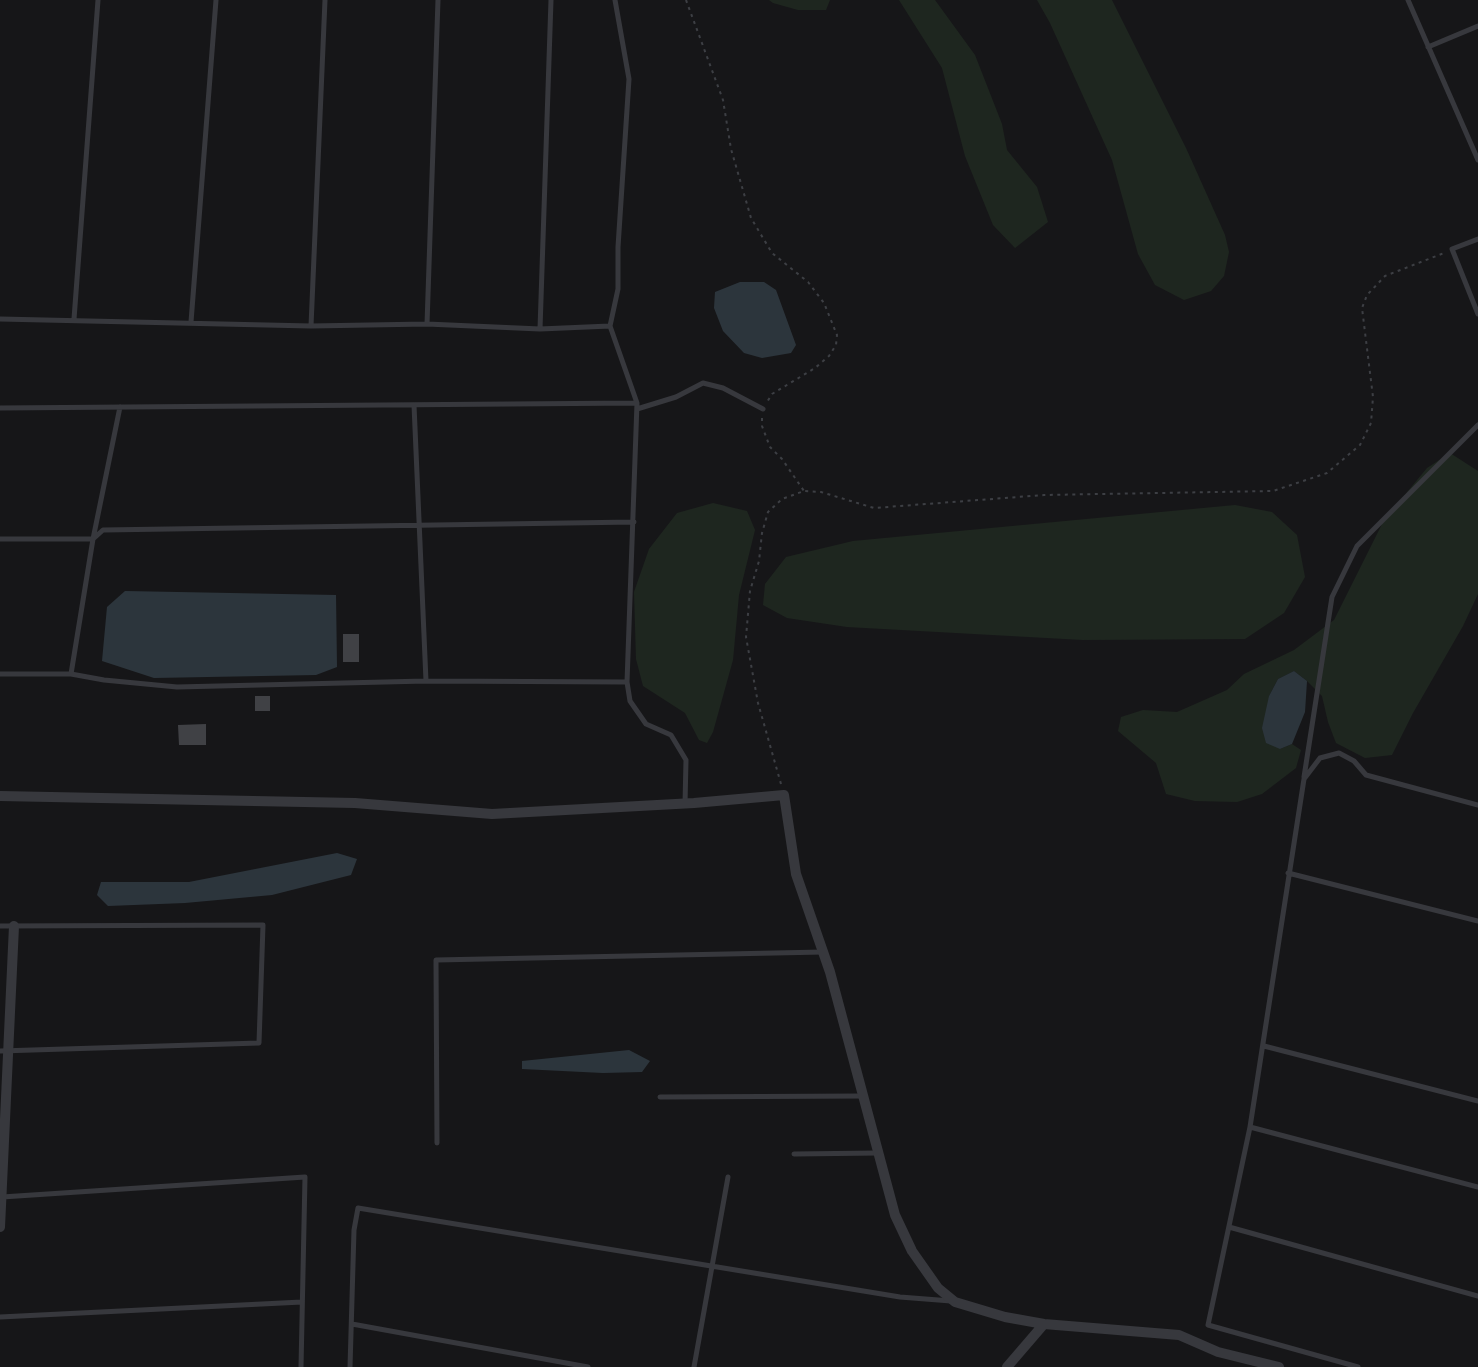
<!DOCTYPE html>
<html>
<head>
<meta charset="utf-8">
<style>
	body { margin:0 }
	canvas { display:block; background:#161618 }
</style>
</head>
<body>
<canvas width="1478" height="1367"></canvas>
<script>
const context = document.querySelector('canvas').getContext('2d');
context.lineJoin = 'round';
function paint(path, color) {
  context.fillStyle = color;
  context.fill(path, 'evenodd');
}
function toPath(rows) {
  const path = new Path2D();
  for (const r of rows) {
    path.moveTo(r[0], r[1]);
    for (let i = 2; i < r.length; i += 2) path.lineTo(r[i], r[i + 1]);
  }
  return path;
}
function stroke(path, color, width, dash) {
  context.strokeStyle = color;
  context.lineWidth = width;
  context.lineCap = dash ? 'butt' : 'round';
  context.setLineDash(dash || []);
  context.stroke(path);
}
paint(toPath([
	[769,0,830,0,826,10,798,10,773,3],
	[899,0,935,0,975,55,1002,124,1007,150,1037,187,1048,222,1015,248,993,225,965,156,942,68],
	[1037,0,1112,0,1186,148,1225,235,1229,252,1224,276,1211,291,1184,300,1155,285,1138,254,1112,160,1050,23],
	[1450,453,1478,471,1478,594,1463,626,1413,713,1392,755,1365,758,1336,743,1328,722,1322,696,1307,681,1294,671,1278,679,1269,696,1280,749,1292,744,1301,750,1296,768,1262,794,1237,802,1195,801,1166,794,1156,763,1118,731,1121,717,1143,710,1177,712,1227,690,1244,674,1294,650,1334,620,1384,520,1427,468],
	[713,503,747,511,755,530,739,595,733,660,713,732,707,743,699,740,685,713,643,686,636,659,634,592,649,549,677,513],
	[1235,505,1272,512,1297,535,1305,577,1284,613,1245,639,1083,640,847,627,787,618,763,605,765,584,786,557,853,541]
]), '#1e261f');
paint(toPath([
	[740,282,764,282,776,290,796,345,791,353,762,358,744,353,723,331,714,308,715,292],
	[125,591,336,595,337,667,316,675,154,678,102,661,107,607],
	[1294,671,1307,681,1305,712,1292,744,1280,749,1266,743,1262,728,1269,696,1278,679],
	[337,853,357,859,351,875,272,895,185,903,108,906,97,895,101,882,189,882],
	[629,1050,650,1061,642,1072,603,1073,522,1069,522,1061]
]), '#2c353c');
paint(toPath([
	[343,634,359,634,359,662,343,662],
	[255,696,270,696,270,711,255,711],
	[206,724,206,745,179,745,178,725]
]), '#404145');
stroke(toPath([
	[686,0,723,100,731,149,751,218,772,253,808,282,824,303,837,335,836,345,829,356,815,368,772,394,767,402],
	[762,418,762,426,770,447,782,459,804,491],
	[781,784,758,703,746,637,750,591,759,561,762,533,768,512,782,499,804,491,821,492,874,508,1044,495,1273,491,1327,473,1360,445,1371,423,1373,397,1362,308,1367,295,1385,276,1444,253]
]), '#3d3f44', 2, [3, 4.5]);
stroke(toPath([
	[615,0,629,79,618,247,618,289,610,326,637,403,627,682,630,701,646,724,671,735,686,760,685,804],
	[1408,0,1478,160],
	[1428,47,1478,26],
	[1478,239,1452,249,1478,314],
	[0,319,311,326,427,324,540,329,610,326],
	[74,319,98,0],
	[191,322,216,0],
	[427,324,438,0],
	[311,326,325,0],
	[540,329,551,0],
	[414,405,426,681],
	[0,408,637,403],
	[637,409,676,397,703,383,723,388,763,409],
	[0,539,93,539,103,530,634,522],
	[0,674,71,674,104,680,177,687,426,681,627,682],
	[71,674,93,539,120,407],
	[1304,777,1332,597,1357,546,1478,425],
	[1288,873,1478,921],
	[0,926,263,925,259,1043,0,1051],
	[1264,1046,1478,1101],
	[660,1097,863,1096],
	[1250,1127,1478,1187],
	[437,1143,436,960,823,952],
	[794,1154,878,1153],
	[2,1197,305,1177,301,1367],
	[1229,1227,1478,1296],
	[0,1317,302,1302],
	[352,1324,588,1367],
	[350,1367,354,1230,358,1208,900,1297,951,1301],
	[694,1367,728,1177],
	[1358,1367,1208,1325,1250,1127,1304,779,1320,758,1339,753,1354,761,1366,775,1478,805]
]), '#37383d', 5);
stroke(toPath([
	[0,796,355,803,492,814,694,803,784,795,796,874,830,972,895,1215,912,1251,938,1288,955,1302,1005,1317,1044,1324,1179,1335,1218,1352,1279,1367],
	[0,1227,14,926],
	[1007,1367,1044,1324]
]), '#37383d', 10);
</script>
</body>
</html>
